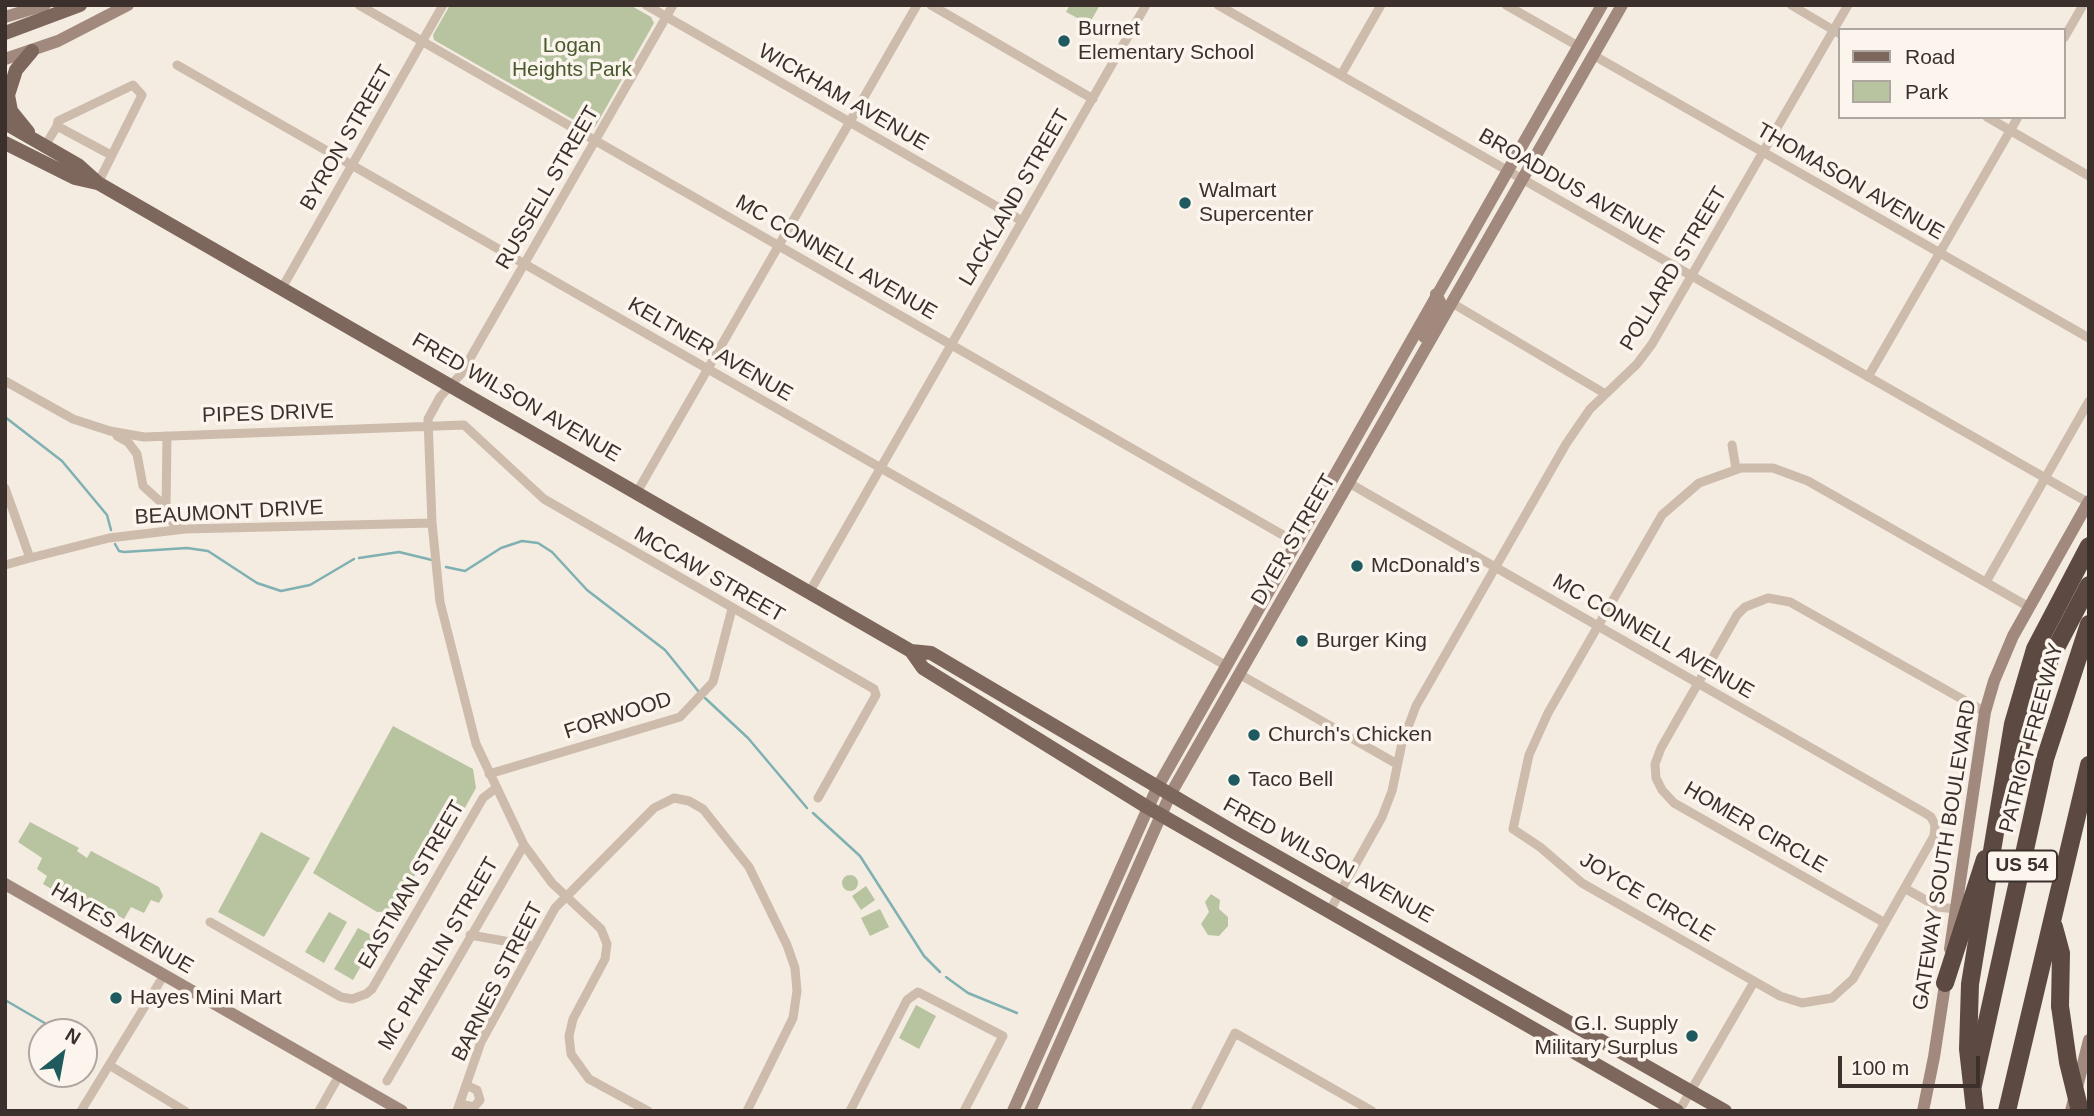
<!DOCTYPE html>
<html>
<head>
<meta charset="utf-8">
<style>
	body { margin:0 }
	#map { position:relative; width:2094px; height:1116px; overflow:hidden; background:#f4ebe1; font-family:Arial,sans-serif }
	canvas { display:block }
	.frame { position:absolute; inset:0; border:7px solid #3b302b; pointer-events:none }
	.legend { position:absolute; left:1838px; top:28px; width:228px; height:91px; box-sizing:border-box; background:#fbf5ee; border:2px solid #aea6a0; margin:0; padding:9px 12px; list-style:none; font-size:21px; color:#3b302b }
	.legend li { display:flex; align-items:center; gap:14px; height:35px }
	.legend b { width:35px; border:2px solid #aea6a0 }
	.north { position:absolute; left:28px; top:1018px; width:70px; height:70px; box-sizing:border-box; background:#fbf5ee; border:2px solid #aea6a0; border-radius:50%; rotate:31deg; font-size:19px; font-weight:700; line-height:28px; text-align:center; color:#3b302b }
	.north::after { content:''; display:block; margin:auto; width:24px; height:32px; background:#1f5a5e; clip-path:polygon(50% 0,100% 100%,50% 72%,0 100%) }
	.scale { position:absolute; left:1838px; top:1056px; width:142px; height:32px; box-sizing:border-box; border:4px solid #3b302b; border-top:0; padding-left:9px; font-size:21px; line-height:24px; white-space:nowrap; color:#3b302b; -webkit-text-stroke:5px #fbf5ee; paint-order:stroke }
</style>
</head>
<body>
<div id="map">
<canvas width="2094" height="1116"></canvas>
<div class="frame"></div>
<ul class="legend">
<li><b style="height:9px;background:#7d675c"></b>Road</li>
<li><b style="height:19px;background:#b8c4a0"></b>Park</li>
</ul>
<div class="north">N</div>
<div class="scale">100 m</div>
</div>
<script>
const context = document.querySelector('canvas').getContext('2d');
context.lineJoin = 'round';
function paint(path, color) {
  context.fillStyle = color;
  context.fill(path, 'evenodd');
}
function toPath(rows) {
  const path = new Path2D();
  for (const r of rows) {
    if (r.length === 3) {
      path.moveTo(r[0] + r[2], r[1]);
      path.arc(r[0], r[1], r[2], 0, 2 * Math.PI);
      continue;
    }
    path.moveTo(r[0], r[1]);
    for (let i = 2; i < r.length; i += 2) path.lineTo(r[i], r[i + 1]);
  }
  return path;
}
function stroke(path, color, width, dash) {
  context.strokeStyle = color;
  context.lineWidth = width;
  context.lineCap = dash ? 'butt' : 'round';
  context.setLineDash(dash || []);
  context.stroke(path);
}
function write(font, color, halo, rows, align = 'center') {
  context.font = font + ' Arial,sans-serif';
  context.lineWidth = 7;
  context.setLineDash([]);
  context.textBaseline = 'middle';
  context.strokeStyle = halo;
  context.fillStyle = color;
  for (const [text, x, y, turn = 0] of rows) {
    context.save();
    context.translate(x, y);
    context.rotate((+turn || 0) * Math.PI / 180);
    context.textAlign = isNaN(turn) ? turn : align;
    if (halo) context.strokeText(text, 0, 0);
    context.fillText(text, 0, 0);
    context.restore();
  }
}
paint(toPath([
	[450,5,630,5,651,17,654,23,595,127,588,128,434,40,433,35],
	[1070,5,1100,5,1089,24,1066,12],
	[393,726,473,769,476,788,448,838,437,833,396,911,377,912,313,873],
	[30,822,79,848,77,851,87,858,91,851,159,887,163,896,159,903,151,900,144,913,131,907,124,919,112,912,106,921,43,884,47,876,37,869,42,858,18,842],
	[261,832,310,858,264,937,218,912],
	[850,883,8],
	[866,886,875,900,861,910,852,896],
	[1211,894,1220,900,1219,909,1228,917,1228,926,1219,936,1208,935,1201,924,1209,912,1205,902],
	[880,909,889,927,870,936,861,918],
	[329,912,347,922,324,963,305,952],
	[358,928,377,938,353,980,334,969],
	[916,1005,936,1016,919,1049,899,1038]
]), '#b8c4a0');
stroke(toPath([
	[5,417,62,461,107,515,111,530],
	[115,544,119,551,124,552,187,548,208,551,257,583,281,591,310,585,354,559],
	[359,558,399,552,432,560],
	[446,567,465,571,501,548,522,541,538,543,552,552,587,590,665,650,699,692],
	[705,698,748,738,807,808],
	[813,813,860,856,924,956,940,972],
	[946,977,968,993,1017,1013],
	[5,1000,60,1032],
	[84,1049,96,1058]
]), '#7fb0b2', 2.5);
stroke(toPath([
	[359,5,1295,542],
	[646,5,1022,221],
	[931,5,1093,99],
	[1218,5,2089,503],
	[1506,5,1578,46],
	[1791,5,1840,34],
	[2064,38,2083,5],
	[1593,55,2089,338],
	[177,65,1225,665],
	[1341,75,1381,5],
	[1987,117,2089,176],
	[45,146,57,126],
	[98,183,142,95,133,85,58,121,57,126,111,155],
	[282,288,443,5],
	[1452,303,1604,393],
	[1868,377,2018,117],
	[5,381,73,419,110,431,144,437,464,425,544,499,874,689,876,695,818,798],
	[117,436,128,442,137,454,143,486,164,505,173,523,185,529],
	[1732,445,1736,469],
	[1349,483,1495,567,1598,626,1925,813,1931,817,1935,825,1934,836,1853,979,1832,998,1802,1003,1780,996,1582,883,1540,847,1513,829,1529,755,1548,713,1598,626,1662,515,1699,483,1741,468,1773,468,1808,481,2029,607],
	[5,488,30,558,109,538,185,529,432,523],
	[637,492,917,5],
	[166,509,167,436],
	[5,565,30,558],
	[1986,582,2089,401],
	[810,591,1146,5],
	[1239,674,1397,764],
	[489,774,680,717,713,682,732,609],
	[1906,889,1938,907,1956,909],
	[1329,912,1382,817,1392,791,1402,743,1416,706,1566,444,1590,409,1637,364,1652,344,1848,5],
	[210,922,341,997,352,999,366,994,372,989,483,798,496,788],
	[1885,923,1674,803,1662,790,1656,778,1655,764,1661,748,1737,615,1745,607,1768,598,1790,602,1985,712],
	[470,935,533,946],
	[109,1065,185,1111],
	[387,1081,524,845],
	[460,1104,474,1107,480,1100,477,1090,466,1085],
	[81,1111,164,975],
	[319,1111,340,1074],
	[457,1111,481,1042,555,908,654,808,674,798,689,801,703,809,749,867,787,945,795,968,797,991,793,1018,747,1111],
	[648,1111,589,1079,571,1054,569,1036,573,1019,605,959,607,944,601,929,552,883,524,845,476,744,440,602,432,523,428,419,440,397,461,374,673,5],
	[850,1111,907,1000,918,992,1003,1036,964,1111],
	[1195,1111,1235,1033,1372,1111],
	[1679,1111,1754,982]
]), '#cdbbac', 9);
stroke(toPath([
	[5,17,45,5],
	[5,59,58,41,128,5],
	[1424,337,1441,304,1436,294],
	[5,884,402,1111],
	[1950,949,1985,712,1994,681,2013,636,2089,501],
	[1013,1111,1157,788,1602,5],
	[1030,1111,1170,795,1622,5],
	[1923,1111,1934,1057,1946,978],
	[2071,1111,2089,1040]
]), '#a18a7d', 12);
stroke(toPath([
	[5,33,80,5],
	[5,123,78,165,98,183,911,651,923,668,1147,807,1677,1111],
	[28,132,11,111,8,95,16,70,32,51],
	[5,143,75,178,97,183],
	[911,651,931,653,1234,832,1725,1111]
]), '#7d675c', 14);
stroke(toPath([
	[2010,779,2047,665,2089,585],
	[2054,927,2061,953,2060,1006],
	[1945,983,1985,859],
	[1973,1085,2045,759,2089,624],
	[2007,1111,2089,765]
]), '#5c4a42', 18);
stroke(toPath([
	[2060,1006,2068,1062,2080,1111],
	[1975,1111,1968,1049,1970,984,2013,724,2035,649,2089,546]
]), '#5c4a42', 18);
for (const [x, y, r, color] of [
	[1064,41,7,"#1f5a5e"],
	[1185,203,7,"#1f5a5e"],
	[1357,566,7,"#1f5a5e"],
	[1302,641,7,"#1f5a5e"],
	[1254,735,7,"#1f5a5e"],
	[1234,780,7,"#1f5a5e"],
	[116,998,7,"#1f5a5e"],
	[1692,1036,7,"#1f5a5e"]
]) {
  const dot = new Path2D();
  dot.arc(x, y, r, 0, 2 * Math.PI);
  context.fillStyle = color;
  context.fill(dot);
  stroke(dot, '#fbf5ee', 2.5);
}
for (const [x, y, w] of [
	[2022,866,70]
]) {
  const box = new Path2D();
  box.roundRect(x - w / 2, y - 15.5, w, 31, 5);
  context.fillStyle = '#fbf5ee';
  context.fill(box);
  stroke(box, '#3b302b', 2);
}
write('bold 19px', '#3b302b', null, [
	["US 54",2022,866]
]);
write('21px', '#3b302b', '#fbf5ee', [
	["Burnet",1078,29],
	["Elementary School",1078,53],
	["Walmart",1199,191],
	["Supercenter",1199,215],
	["McDonald's",1371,566],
	["Burger King",1316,641],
	["Church's Chicken",1268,735],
	["Taco Bell",1248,780],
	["Hayes Mini Mart",130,998],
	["G.I. Supply",1678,1024,"right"],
	["Military Surplus",1678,1048,"right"]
], 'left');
write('21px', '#4a5a2e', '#fbf5ee', [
	["Logan",572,46],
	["Heights Park",572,70]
]);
write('21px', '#3b302b', '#fbf5ee', [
	["WICKHAM AVENUE",843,98,30],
	["BYRON STREET",347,138,-60],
	["THOMASON AVENUE",1850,182,30],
	["BROADDUS AVENUE",1571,187,30],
	["RUSSELL STREET",548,188,-60],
	["LACKLAND STREET",1015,198,-60],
	["MC CONNELL AVENUE",836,258,30],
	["POLLARD STREET",1674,269,-59],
	["KELTNER AVENUE",710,350,30],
	["FRED WILSON AVENUE",516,398,30],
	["PIPES DRIVE",268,414,-2],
	["BEAUMONT DRIVE",229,513,-3],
	["DYER STREET",1294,540,-60],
	["MCCAW STREET",709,575,30],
	["MC CONNELL AVENUE",1653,637,30],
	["FORWOOD",618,716,-18],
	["PATRIOT FREEWAY",2032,738,-75],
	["HOMER CIRCLE",1755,828,30],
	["GATEWAY SOUTH BOULEVARD",1945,855,-81],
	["FRED WILSON AVENUE",1328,861,29],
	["EASTMAN STREET",412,885,-60],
	["JOYCE CIRCLE",1647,898,31],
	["HAYES AVENUE",122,929,30],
	["MC PHARLIN STREET",439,954,-60],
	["BARNES STREET",498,982,-63]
]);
</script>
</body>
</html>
